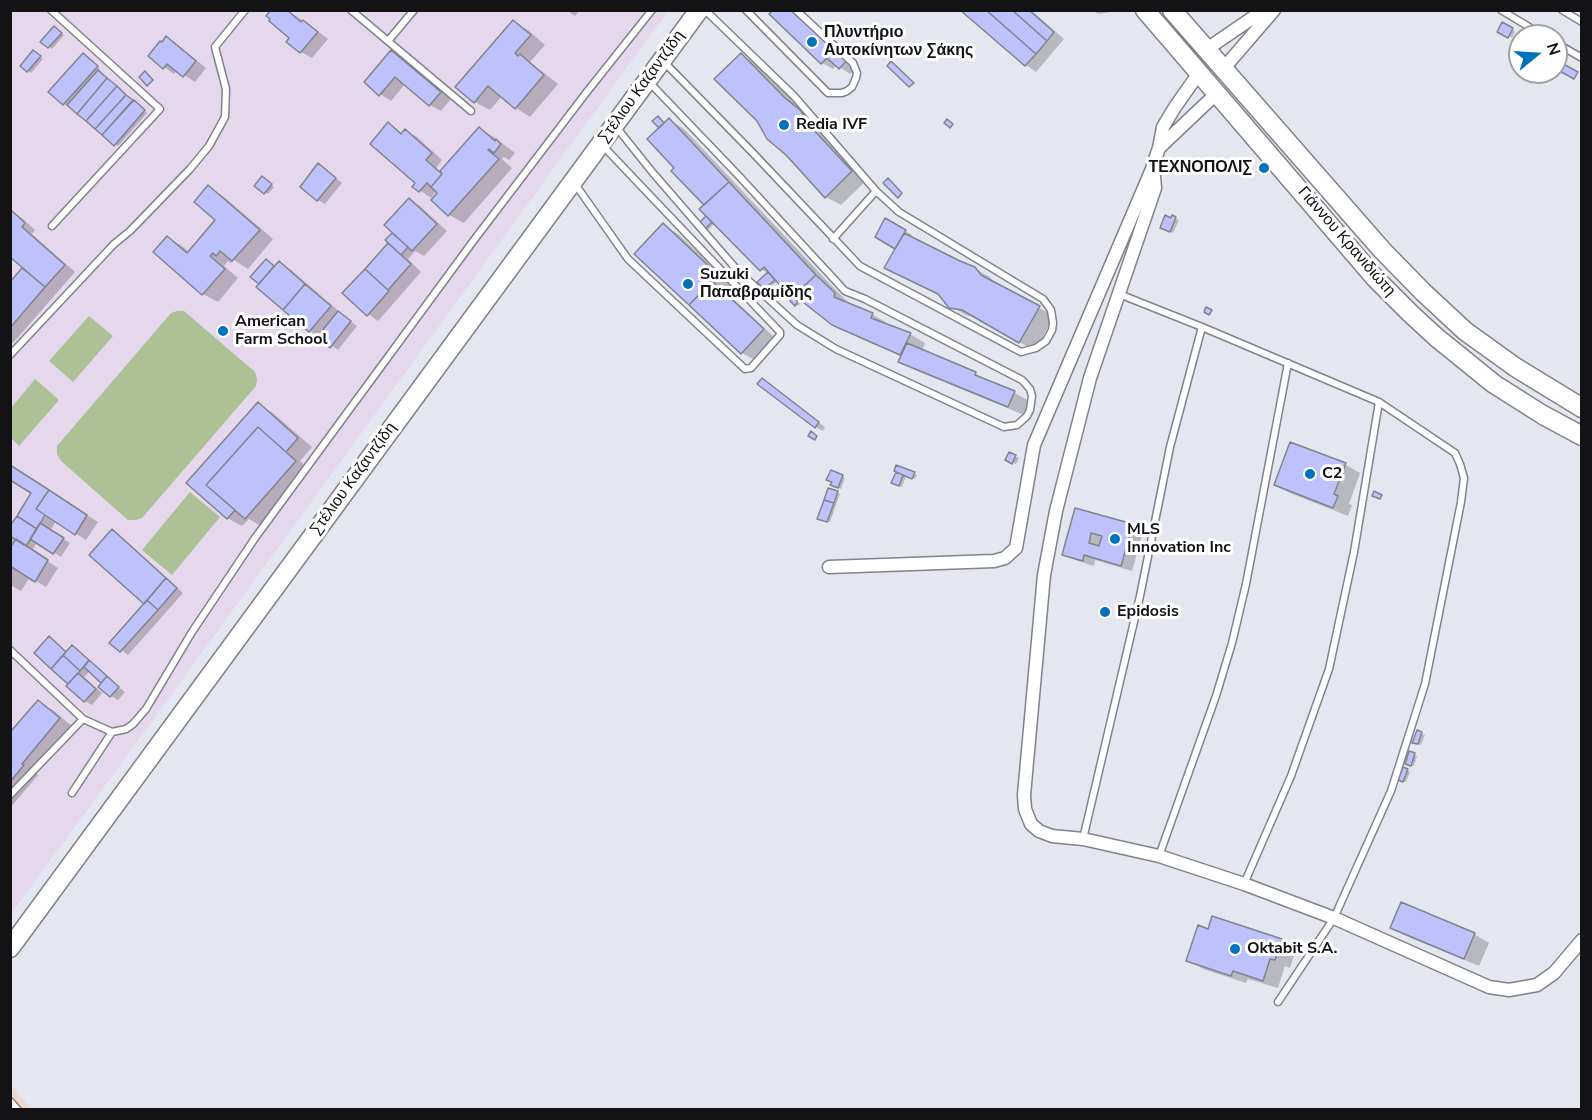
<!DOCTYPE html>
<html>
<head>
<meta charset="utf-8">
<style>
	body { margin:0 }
	#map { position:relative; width:1592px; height:1120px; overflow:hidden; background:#e5e7f0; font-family:"Nunito Sans",sans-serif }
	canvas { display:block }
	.frame { position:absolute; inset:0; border:12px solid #131316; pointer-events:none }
	.north { position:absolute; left:1508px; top:24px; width:60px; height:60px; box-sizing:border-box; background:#fff; border:2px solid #a1a1a2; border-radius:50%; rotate:72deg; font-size:16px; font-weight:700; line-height:24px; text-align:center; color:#131316 }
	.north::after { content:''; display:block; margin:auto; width:21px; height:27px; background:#0072bc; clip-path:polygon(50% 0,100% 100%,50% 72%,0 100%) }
</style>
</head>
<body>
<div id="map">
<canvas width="1592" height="1120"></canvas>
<div class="frame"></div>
<div class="north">N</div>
</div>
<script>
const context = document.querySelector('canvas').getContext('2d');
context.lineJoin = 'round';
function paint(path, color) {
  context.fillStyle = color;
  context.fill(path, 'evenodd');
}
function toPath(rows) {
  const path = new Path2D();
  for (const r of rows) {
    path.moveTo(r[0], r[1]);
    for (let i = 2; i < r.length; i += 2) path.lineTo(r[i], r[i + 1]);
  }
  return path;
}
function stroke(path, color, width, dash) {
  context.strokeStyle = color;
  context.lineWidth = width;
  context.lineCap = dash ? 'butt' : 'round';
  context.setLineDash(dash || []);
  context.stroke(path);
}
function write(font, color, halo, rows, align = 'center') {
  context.font = font + ' "Nunito Sans",sans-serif';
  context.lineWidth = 6;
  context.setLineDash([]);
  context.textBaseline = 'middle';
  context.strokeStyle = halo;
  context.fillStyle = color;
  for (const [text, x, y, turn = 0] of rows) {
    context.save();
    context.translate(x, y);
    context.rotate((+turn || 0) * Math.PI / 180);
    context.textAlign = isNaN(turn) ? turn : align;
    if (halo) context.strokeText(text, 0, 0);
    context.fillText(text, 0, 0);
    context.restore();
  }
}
paint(toPath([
	[11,1085,31,1109,11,1109]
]), '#efd8cc');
paint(toPath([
	[11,11,668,11,124,760,11,914]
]), '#e5d8ec');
paint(toPath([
	[177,311,184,311,255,372,257,379,256,386,142,518,136,520,128,520,61,461,57,454,57,446,171,313],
	[89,316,113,336,73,382,49,361],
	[35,379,59,400,19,446,11,438,11,408],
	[190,492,220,517,172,575,142,550]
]), '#acc196');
paint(toPath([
	[266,10,287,10,314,28,328,39,312,58,301,52,289,41,291,38,271,13],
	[566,10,580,10,575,16],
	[775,10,857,67,850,74,836,65,833,69,822,63],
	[963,10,1031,10,1064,39,1036,72,1026,65],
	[1092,10,1116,10,1116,11,1098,14],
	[513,22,528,30,545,45,530,62,558,84,530,117,516,108,502,96,490,110,475,102],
	[1502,24,1515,31,1512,38,1499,31],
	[57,30,64,35,52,49,43,42],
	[167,38,178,45,206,68,195,82,177,70,174,74,164,67,162,44],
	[392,51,403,58,451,99,441,111,430,105,405,84,391,101,380,94],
	[37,53,43,59,31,73,22,66],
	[741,55,756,63,816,121,825,137,866,181,841,205,826,197],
	[86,56,100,69,98,71,147,113,118,146,68,104,67,106,64,104,50,92],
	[669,120,684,129,831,285,849,303,849,305,872,314,887,323,886,325,910,334,925,343,922,351,975,373,990,383,1015,393,1029,401,1024,415,915,370,900,361,902,356,849,333,833,323,808,304,806,305,802,302,798,306,795,304,794,298,778,281,767,290,764,288,769,274,761,269,715,223,708,230,705,228,708,216,706,205,676,168,665,124],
	[388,124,403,134,406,131,417,137,442,160,436,168,441,172,479,129,494,137,515,153,509,160,504,157,502,159,512,168,464,223,449,215,440,193,437,190,431,198,414,186,417,183],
	[319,165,342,183,325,204,318,200],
	[265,180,274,187,268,194,256,186],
	[209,187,223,196,273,239,248,269,234,260,231,263,228,261,224,266,238,278,218,302,203,294,167,237,182,246,189,252,217,220],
	[410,200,420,206,447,231,424,256,415,251,408,259,421,272,378,321,368,314,345,293,391,243,393,235,398,238],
	[11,212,22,218,35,230,32,234,75,272,13,343,10,342,10,284,24,267,10,255],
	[1172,217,1179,220,1173,233,1165,229],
	[886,220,912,235,910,238,974,268,990,277,995,284,1054,316,1035,351,978,318,966,315,950,306,897,248],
	[663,225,678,234,732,284,725,291,774,337,753,359,742,353,636,254],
	[266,261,275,267,279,263,290,269,341,313,341,314,357,326,338,350,310,331,259,287],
	[759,384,769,384,825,427,823,431,816,427],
	[258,404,273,413,312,447,300,461,310,470,261,526,249,519,242,526,227,518],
	[1291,444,1346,465,1360,473,1349,504,1352,505,1348,516,1290,493,1275,485],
	[1010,454,1019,458,1016,464,1007,460],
	[10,466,98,522,86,540,56,521,50,531,70,543,61,557,37,542,32,551,58,568,46,587,30,577,21,591,10,585,10,528,33,493],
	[897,472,914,474,917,475,915,479,906,476,902,487,893,483],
	[842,476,845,478,841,489,832,485],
	[837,492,840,494,830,522,822,520],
	[1076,510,1132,526,1143,532,1132,571,1095,560,1094,566,1075,560,1064,554],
	[112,531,123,538,183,593,128,655,111,642,146,603],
	[49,638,56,642,67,653,72,647,79,651,108,679,125,692,118,700,111,696,103,682,90,671,84,677,102,693,92,705,85,701,68,686,70,684],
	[38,702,53,710,74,728,36,773,38,775,10,808,10,730,13,732],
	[1418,732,1425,735,1421,745,1417,744],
	[1414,755,1417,756,1414,766,1409,765],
	[1404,769,1410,772,1406,782,1400,780],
	[1391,927,1474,934,1489,943,1479,966,1406,936],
	[1209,931,1281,940,1296,949,1290,968,1285,966,1278,988,1248,979,1246,983,1203,969,1188,960]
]), '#0003');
const building = toPath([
	[271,10,287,10,301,22,303,20,318,32,300,53,286,42,289,38,269,21,270,19,266,16,271,10],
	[773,10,794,10,847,60,839,69,827,58,821,64,769,14,773,10],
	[960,10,986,10,1036,54,1025,66,960,10],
	[986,10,1012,10,1047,41,1036,54,986,10],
	[1012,10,1029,10,1054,32,1047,41,1012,10],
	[513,20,531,35,515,53,518,56,520,54,544,75,515,109,488,86,474,103,455,87,513,20],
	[1502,22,1513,28,1508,38,1497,32,1502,22],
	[54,26,62,33,48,48,40,42,54,26],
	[166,36,196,61,183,77,167,64,163,69,148,56,160,41,162,42,166,36],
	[33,50,41,56,27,72,20,66,33,50],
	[391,50,441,92,429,106,395,77,379,96,364,82,391,50],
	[83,53,98,66,63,105,48,92,83,53],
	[741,53,784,97,801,111,810,126,852,171,825,198,786,155,767,139,757,121,714,79,741,53],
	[891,61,914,83,909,87,887,66,891,61],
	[1560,62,1578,72,1574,79,1556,69,1560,62],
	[98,70,107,78,77,114,67,105,98,70],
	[145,71,153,80,147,86,139,77,145,71],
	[107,78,117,86,86,121,77,114,107,78],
	[117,86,126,95,95,129,86,121,117,86],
	[126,95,133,100,102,135,95,129,126,95],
	[134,100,145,110,114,146,102,135,134,100],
	[658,116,664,123,659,128,652,121,658,116],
	[669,118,729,182,704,205,671,171,674,168,647,139,669,118],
	[947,119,953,124,950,128,944,123,947,119],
	[388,122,401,134,405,129,432,153,426,160,442,174,431,187,427,183,419,192,412,187,415,183,370,144,388,122],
	[479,127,495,141,496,139,501,144,494,153,489,149,488,150,499,159,448,216,431,200,437,193,431,187,442,174,440,171,479,127],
	[318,163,336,178,317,201,300,187,318,163],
	[262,176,272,184,264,194,254,186,262,176],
	[888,178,902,193,898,198,883,183,888,178],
	[729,182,816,275,791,298,764,267,760,271,699,209,729,182],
	[208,185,260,230,232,261,220,251,216,256,213,253,210,256,225,269,202,295,153,252,167,236,187,253,215,220,194,202,208,185],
	[409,198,437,224,412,251,384,225,409,198],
	[11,210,25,223,22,227,65,265,45,287,10,257,11,210],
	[1165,215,1171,218,1172,215,1176,217,1170,232,1160,228,1165,215],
	[706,216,712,222,705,229,699,223,706,216],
	[885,218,906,230,895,249,875,237,885,218],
	[663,223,718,275,689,305,634,254,663,223],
	[392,233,408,247,401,255,385,240,392,233],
	[904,233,960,261,975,267,981,275,1040,306,1019,343,962,310,949,308,938,294,884,268,904,233],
	[388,243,411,264,388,290,365,269,388,243],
	[266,259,274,266,259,284,250,277,266,259],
	[279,261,305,284,283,310,256,287,279,261],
	[22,268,45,287,10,328,10,282,22,268],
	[365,269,389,291,367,316,342,293,365,269],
	[768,272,775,280,764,289,757,282,768,272],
	[816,275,835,293,834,297,873,313,871,318,911,333,900,355,832,325,794,295,816,275],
	[712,281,764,329,741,354,689,305,712,281],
	[305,284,331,306,309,332,283,310,305,284],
	[793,297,798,301,795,306,790,301,793,297],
	[1206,307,1212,310,1209,315,1204,312,1206,307],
	[338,311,351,321,330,348,317,337,338,311],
	[907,343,976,372,975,375,1015,391,1008,407,898,362,907,343],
	[762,378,819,422,815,428,757,384,762,378],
	[258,402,298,438,286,452,258,427,206,485,235,510,227,519,186,483,258,402],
	[258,427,296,461,245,519,206,485,258,427],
	[811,431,817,436,815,440,808,436,811,431],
	[1290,442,1346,463,1334,494,1338,496,1333,508,1274,485,1290,442],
	[1009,452,1016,455,1012,464,1005,460,1009,452],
	[10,465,49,490,36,509,45,515,37,529,17,516,31,493,10,480,10,465],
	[896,465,915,472,912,479,894,471,896,465],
	[831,470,843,475,838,488,830,485,832,482,826,480,831,470],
	[896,472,903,475,899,486,891,483,896,472],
	[828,488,838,491,834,503,824,500,828,488],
	[49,490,87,515,75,535,36,509,49,490],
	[1374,491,1382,495,1380,499,1372,496,1374,491],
	[824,500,834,503,827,522,817,519,824,500],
	[1075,508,1133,524,1121,566,1084,555,1083,561,1062,555,1075,508],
	[1091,533,1102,536,1099,546,1089,543,1091,533],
	[17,516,37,529,26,546,10,536,10,526,17,516],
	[40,523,64,538,53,554,30,539,40,523],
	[112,529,166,578,144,604,89,555,112,529],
	[16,539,48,560,35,582,10,566,10,548,16,539],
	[166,578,177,588,158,610,147,600,166,578],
	[147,600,158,610,120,652,109,643,147,600],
	[49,636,66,652,51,669,34,653,49,636],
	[72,645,89,660,80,671,63,655,72,645],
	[63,655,80,671,68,684,51,669,63,655],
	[89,660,107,676,101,683,84,667,89,660],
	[78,673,96,689,84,702,66,686,78,673],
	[107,676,119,687,110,697,98,687,107,676],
	[38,700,60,718,22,764,24,765,10,782,10,729,12,730,38,700],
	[1417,730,1422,732,1418,744,1412,743,1417,730],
	[1409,751,1415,753,1411,766,1405,764,1409,751],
	[1403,767,1408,769,1403,782,1398,780,1403,767],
	[1401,902,1475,933,1464,959,1390,928,1401,902],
	[1212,916,1282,939,1275,960,1270,959,1263,981,1233,971,1231,976,1186,961,1198,925,1208,929,1212,916]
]);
paint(building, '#bdc2fc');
stroke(building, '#82838b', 1.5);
const lane = toPath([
	[51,10,160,109,52,226],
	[351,10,471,111],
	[746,10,828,93,842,93,847,91,852,87,856,78,857,73,853,63,796,10],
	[1501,10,1544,36],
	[1562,10,1582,22],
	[388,41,414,10],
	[1556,43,1582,58],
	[663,61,752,152,860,266,1021,352,1036,348,1046,341,1052,330,1053,323,1051,310,1043,299,899,212,876,191,794,96,705,10],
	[617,128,653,173,738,271,797,325,836,349,1004,427,1017,425,1027,416,1030,410,1032,396,1030,389,1022,380,865,299,845,291,738,175,650,83],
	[575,184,628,259,745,369,751,368,780,335,780,332,603,146],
	[833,239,876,191],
	[1119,294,1202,327,1379,402,1455,453,1460,464,1464,478,1461,502,1425,684,1391,791,1334,918,1278,1002],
	[10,355,114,244,130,231,190,169,209,146,225,117,226,89,215,47,245,10],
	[10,650,83,719,112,732,126,729,133,724,146,709,192,632,255,538,474,240,586,93,652,10],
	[72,793,112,732],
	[10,795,83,719],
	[1083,839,1140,596,1170,447,1202,327],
	[1159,856,1216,696,1232,643,1246,584,1288,363],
	[1244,884,1291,776,1329,669,1354,552,1379,402],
	[10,1101,18,1110]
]);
const street = toPath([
	[1207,49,1264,10],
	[1224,68,1274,10],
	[1217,93,1159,148,1153,165,1155,188,1090,378,1056,511,1044,575,1024,795,1025,809,1031,824,1039,831,1052,836,1083,839,1159,856,1244,884,1334,918,1489,987,1509,990,1537,985,1554,973,1582,940],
	[1159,148,1163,127,1175,107,1199,73],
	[829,567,994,561,1005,558,1016,548,1034,445,1152,169]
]);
const secondary = toPath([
	[1145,10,1375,278,1410,313,1436,337,1494,384,1543,415,1582,436],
	[1172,10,1382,250,1423,292,1465,331,1515,367,1582,408],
	[10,948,699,10]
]);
stroke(lane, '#81828b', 9);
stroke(street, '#81828b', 15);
stroke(secondary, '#81828b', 21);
stroke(lane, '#fff', 6);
stroke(street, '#fff', 12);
stroke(secondary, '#fff', 18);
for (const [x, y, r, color] of [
	[812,42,6,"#0072bc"],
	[784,125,6,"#0072bc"],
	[1264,168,6,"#0072bc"],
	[688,284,6,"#0072bc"],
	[223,331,6,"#0072bc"],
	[1310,474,6,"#0072bc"],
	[1115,539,6,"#0072bc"],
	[1105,612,6,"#0072bc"],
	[1235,949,6,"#0072bc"]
]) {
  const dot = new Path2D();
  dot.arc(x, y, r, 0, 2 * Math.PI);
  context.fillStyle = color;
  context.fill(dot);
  stroke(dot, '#fff', 2);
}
write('bold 16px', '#131316', '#fff', [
	["Πλυντήριο",824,33],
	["Αυτοκίνητων Σάκης",824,51],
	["Redia IVF",796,125],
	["ΤΕΧΝΟΠΟΛΙΣ",1252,168,"right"],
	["Suzuki",700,275],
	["Παπαβραμίδης",700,293],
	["American",235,322],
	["Farm School",235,340],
	["C2",1322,474],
	["MLS",1127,530],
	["Innovation Inc",1127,548],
	["Epidosis",1117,612],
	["Oktabit S.A.",1247,949]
], 'left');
write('16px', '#131316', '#fff', [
	["Στέλιου Καζαντζίδη",642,87,-54],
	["Γιάννου Κρανιδιώτη",1346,242,49],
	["Στέλιου Καζαντζίδη",354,479,-54]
]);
</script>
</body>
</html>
